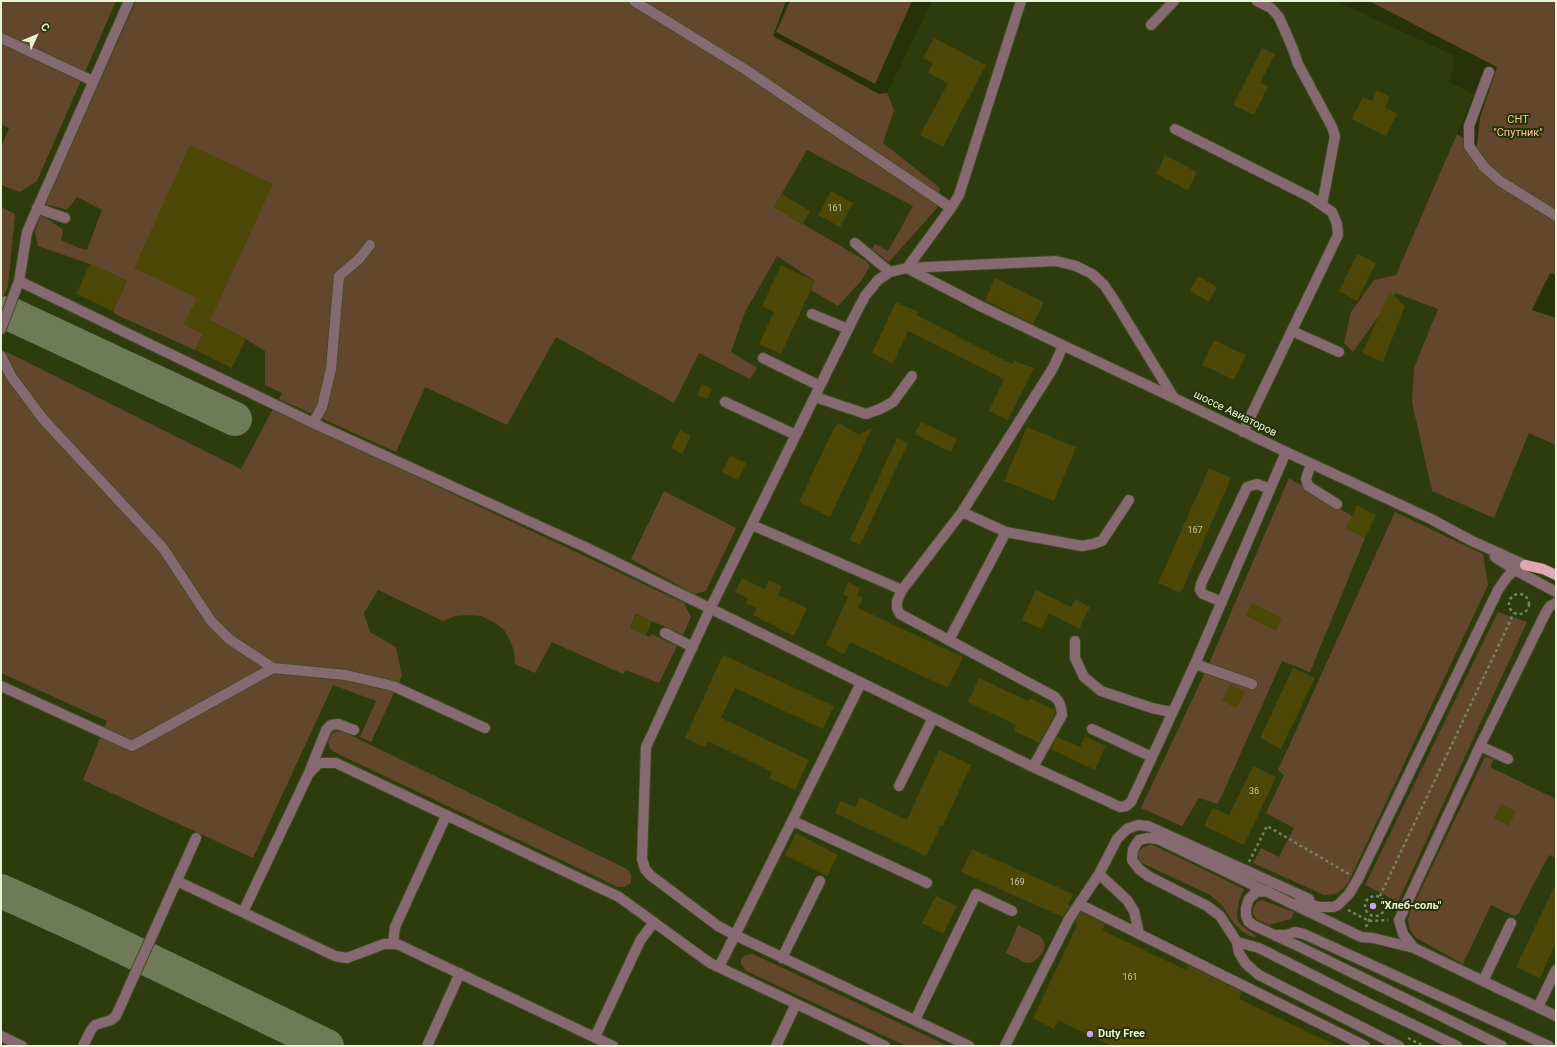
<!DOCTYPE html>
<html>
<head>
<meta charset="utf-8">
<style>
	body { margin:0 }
	#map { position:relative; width:1557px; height:1047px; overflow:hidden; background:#27320a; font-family:Roboto,sans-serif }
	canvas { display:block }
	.frame { position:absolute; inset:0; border:2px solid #e8f2d6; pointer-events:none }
	.north { position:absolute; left:16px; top:16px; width:40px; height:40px; -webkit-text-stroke:3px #27320a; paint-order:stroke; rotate:46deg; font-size:11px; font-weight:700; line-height:16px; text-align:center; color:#e8f2d6 }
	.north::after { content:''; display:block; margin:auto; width:14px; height:18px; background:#e8f2d6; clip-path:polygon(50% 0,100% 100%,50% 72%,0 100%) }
</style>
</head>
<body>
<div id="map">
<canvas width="1557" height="1047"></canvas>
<div class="frame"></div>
<div class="north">С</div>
</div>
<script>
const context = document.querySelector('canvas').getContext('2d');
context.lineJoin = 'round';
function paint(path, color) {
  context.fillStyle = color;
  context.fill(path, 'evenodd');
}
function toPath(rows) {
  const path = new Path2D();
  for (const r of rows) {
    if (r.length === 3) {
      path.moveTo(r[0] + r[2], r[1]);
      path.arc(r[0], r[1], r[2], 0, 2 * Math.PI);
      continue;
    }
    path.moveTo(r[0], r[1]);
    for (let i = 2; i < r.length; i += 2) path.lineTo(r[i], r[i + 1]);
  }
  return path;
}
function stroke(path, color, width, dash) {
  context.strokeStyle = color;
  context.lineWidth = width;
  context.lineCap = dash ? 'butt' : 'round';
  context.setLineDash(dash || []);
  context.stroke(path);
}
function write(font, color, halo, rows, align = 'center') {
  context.font = font + ' Roboto,sans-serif';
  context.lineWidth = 4;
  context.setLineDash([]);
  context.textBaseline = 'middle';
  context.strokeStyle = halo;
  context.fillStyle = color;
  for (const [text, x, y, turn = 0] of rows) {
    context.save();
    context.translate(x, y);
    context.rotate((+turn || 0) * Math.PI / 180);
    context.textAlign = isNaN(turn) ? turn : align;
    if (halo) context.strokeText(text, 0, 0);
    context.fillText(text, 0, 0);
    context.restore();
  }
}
paint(toPath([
	[1,1,786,1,773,36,879,94,883,94,887,93,932,1,1336,1,1453,55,1455,62,1449,82,1474,94,1403,260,1556,333,1556,1046,1,1046]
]), '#2e3b0c');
paint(toPath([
	[1,1,116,1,37,181,20,192,1,185,1,148,9,128,1,124],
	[136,1,786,1,773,36,879,94,887,93,894,110,883,143,940,188,937,208,889,262,872,249,875,244,888,251,913,206,807,150,774,207,866,261,870,266,862,280,838,306,811,290,815,281,777,256,745,312,731,352,757,368,750,379,699,353,674,403,556,337,507,425,425,387,396,452,279,399,282,393,265,385,265,351,246,339,191,311,184,324,203,334,195,350,117,315,113,311,127,281,90,264,38,246,35,232,41,214,63,230,61,240,79,248,87,250,102,210,77,197,67,210,45,204],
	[790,1,912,1,875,84,776,32],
	[1369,1,1556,1,1556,275,1550,273,1532,310,1556,318,1556,445,1529,433,1494,518,1432,491,1412,402,1414,368,1438,309,1395,293,1353,352,1344,343,1351,312,1374,280,1396,275,1457,134,1477,146,1480,118,1497,67],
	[1,207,15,214,8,286,1,303],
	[7,352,241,469,273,409,684,603,691,617,683,635,636,614,630,628,650,637,651,634,677,646,659,683,626,670,623,674,552,642,535,673,515,664,514,651,510,640,504,630,494,622,481,616,468,615,455,616,443,621,378,590,364,613,370,632,396,647,402,676,371,742,360,737,376,701,333,685,253,858,83,780,107,721,1,673,1,360],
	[1289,478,1352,516,1346,528,1365,538,1310,672,1282,661,1218,804,1199,798,1182,826,1141,808,1207,668],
	[664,491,736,528,706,591,694,594,631,559],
	[1395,512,1483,554,1488,585,1349,881,1343,889,1336,894,1324,895,1253,863,1261,848,1279,857,1294,828,1266,813,1284,775,1278,770],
	[1498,612,1527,622,1398,902,1365,885],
	[337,731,344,732,627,869,631,874,631,883,624,887,618,887,334,752,329,747,328,741,331,734],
	[1485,757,1494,759,1490,767,1556,799,1556,858,1549,855,1518,914,1514,916,1491,905,1463,964,1416,938,1409,928,1408,919,1411,910],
	[1149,845,1153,845,1244,889,1239,901,1237,914,1238,921,1242,926,1256,936,1255,938,1243,932,1235,925,1221,904,1210,895,1140,862,1138,855,1139,851,1142,848],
	[1262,900,1294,912,1291,919,1269,925,1256,919,1253,913,1253,908,1257,902],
	[1018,925,1040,936,1044,941,1045,945,1042,954,1033,962,1026,963,1006,953],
	[751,954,753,954,948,1046,906,1046,746,971,741,964,741,959,745,955]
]), '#63472d');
stroke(toPath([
	[8,313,235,419],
	[1,891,85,929,327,1046]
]), '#6f7a56', 34);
paint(toPath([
	[934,38,986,65,943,147,920,135,948,83,928,73,933,63,923,58],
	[1262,48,1275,54,1260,83,1268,87,1254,115,1233,105],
	[1377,90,1390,97,1385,107,1397,114,1386,136,1352,119,1363,97,1372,101],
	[190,145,273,184,210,321,246,339,232,368,195,350,203,334,184,324,197,298,134,268],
	[1165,155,1197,172,1188,190,1156,174],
	[831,191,853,203,840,227,818,215],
	[782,194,810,211,802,225,774,207],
	[1357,254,1376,263,1357,301,1339,291],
	[90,264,127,281,113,311,76,294],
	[781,265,815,281,781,354,759,344,774,312,762,306],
	[1198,276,1217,287,1209,302,1190,291],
	[995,278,1044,302,1033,324,985,300],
	[1390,292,1405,306,1383,362,1362,353],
	[896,302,918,312,916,315,1012,364,1014,361,1034,368,1008,420,989,411,1004,379,908,331,893,364,872,353],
	[1214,340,1246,355,1234,380,1202,365],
	[702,384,712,389,707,399,697,395],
	[921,422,957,439,951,452,915,434],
	[839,423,859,435,872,428,830,517,799,502,834,428],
	[1027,427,1076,447,1054,501,1004,481],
	[680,430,691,436,682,454,671,448],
	[897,438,908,443,860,545,850,540],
	[730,456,746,463,738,480,722,472],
	[1209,468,1231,478,1181,593,1158,583],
	[1357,505,1376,515,1365,538,1346,528],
	[742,578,765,589,769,580,782,586,778,595,807,608,794,636,753,615,756,608,746,603,748,598,735,592],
	[848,582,860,588,857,595,863,598,858,608,963,657,948,688,850,642,844,654,826,645,848,597,843,594],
	[1036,590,1071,607,1075,599,1090,607,1079,629,1049,613,1042,629,1022,620],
	[1252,603,1282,618,1276,631,1246,616],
	[637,614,652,621,646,635,630,628],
	[723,655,834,706,823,729,735,688,721,718,809,760,795,790,769,778,772,772,708,741,705,747,685,738],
	[1293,668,1315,678,1281,749,1260,738],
	[979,678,1028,701,1030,698,1055,710,1055,713,1053,718,1039,743,1014,731,1016,725,968,702],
	[1230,684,1245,692,1237,708,1222,701],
	[1085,736,1106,746,1095,770,1051,749,1057,737,1080,747],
	[939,750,971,765,943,826,941,825,926,856,835,813,841,801,855,807,860,797,907,820],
	[1253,766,1276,777,1244,845,1204,826,1213,808,1229,815],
	[1501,804,1516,811,1509,826,1494,818],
	[796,833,838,855,827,876,785,855],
	[972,849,1073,894,1068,905,1070,906,1063,917,961,872],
	[1556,883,1556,943,1540,978,1516,967],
	[936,896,957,906,943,934,922,923],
	[1081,912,1105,924,1102,930,1186,970,1188,965,1242,992,1239,999,1338,1046,1112,1046,1058,1020,1054,1029,1033,1018,1078,923,1075,922]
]), '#4d4708');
const minor = toPath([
	[634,1,743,68,951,208],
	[1021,1,959,195,951,208,907,268,980,306,1174,398,1286,452,1431,519,1470,540,1525,565],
	[1257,1,1271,8,1279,17,1293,49,1298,64,1332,127,1335,136,1322,205],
	[1151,25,1174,1],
	[1,38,93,81],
	[1489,72,1469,126,1469,146,1484,167,1500,181,1556,216],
	[1175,129,1310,197,1332,212,1337,224,1338,235,1243,432],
	[37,208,65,218],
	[855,243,890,272],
	[19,281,313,423,585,547,1033,767,1120,807,1126,806,1131,802,1152,757,1195,664,1286,452],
	[812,314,848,329],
	[1,329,19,281,27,232,129,1],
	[1292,331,1339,352],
	[1,356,11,376,43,419,163,548,211,621,229,639,273,668,346,675,393,686,485,728],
	[763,358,820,386],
	[815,397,866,414,880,409,893,402,912,376],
	[725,402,796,435],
	[313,423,322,407,331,369,339,276,359,259,370,245],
	[1311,464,1306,479,1308,486,1337,504],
	[962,512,1006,532],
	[752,525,902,590,897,601,897,608,900,614,1055,697,1059,702,1061,708,1062,715,1033,767],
	[1495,557,1515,570,1556,592],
	[902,590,962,512,1053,368,1063,346],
	[1222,602,1203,594,1200,590,1201,584,1247,487,1257,484,1270,489],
	[665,633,693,647],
	[949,640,1006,532,1082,546,1093,544,1102,541,1129,500],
	[1075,641,1075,658,1084,677,1101,691,1152,708,1171,712],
	[1195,664,1252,684],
	[1,686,132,746,273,668],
	[1092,729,1152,757],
	[1480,746,1508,759],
	[308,775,318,764,322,763,336,763,619,897,710,963,885,1046],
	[899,786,933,718],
	[793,821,927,883],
	[1099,874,1127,900,1134,911,1139,933],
	[177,881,335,956,347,958,384,944,397,944,613,1046],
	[1268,891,1256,892,1249,899,1246,908,1246,915,1248,921,1253,925,1300,947,1502,1046],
	[1309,899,1148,826,1138,825,1127,829,1117,839,1099,874,1079,904,1365,1046],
	[1300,900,1318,907,1333,907,1338,905,1349,894,1358,879,1498,590,1507,577,1515,570,1525,565],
	[243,912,308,775,326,730,331,725,338,724,354,730],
	[1277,935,1287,935,1295,932,1304,934,1549,1046],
	[1237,942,1259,948,1372,1005,1457,1046],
	[393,943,395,927,446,816],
	[1414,948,1403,934,1399,920,1480,746,1546,612,1550,606,1556,603],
	[782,958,820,881],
	[719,967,861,683],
	[1483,981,1511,923],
	[1538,1007,1556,970],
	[915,1020,976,894,1012,911],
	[1,1036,22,1046],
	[595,1037,640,941,654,922],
	[83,1046,91,1030,95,1025,111,1020,116,1016,196,838],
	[427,1046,460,973],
	[776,1046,796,1004],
	[969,1046,735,935,718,926,650,875,645,869,642,859,646,747,710,609,854,317,865,296,878,280,890,272,907,268,1056,261,1076,266,1092,274,1104,285,1114,300,1174,398],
	[1005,1046,1069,919,1079,904],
	[1399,1046,1259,975,1246,964,1239,953,1237,942,1220,916,1207,906,1148,876,1139,869,1132,860,1133,849,1139,840,1148,838,1158,839,1361,937,1373,938,1414,948,1556,1016]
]);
const major = toPath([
	[1525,565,1543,569,1556,575]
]);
stroke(minor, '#424d27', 12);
stroke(major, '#424d27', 12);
stroke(toPath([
	[1519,604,10],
	[1249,862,1267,826,1349,874],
	[1375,906,10],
	[1380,896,1514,613],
	[1348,910,1369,921,1388,920],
	[1366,927,1371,915],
	[1408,1038,1424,1046]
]), '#788360', 2.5, [3, 3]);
stroke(minor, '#876a71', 10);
stroke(major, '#e2a7b5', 10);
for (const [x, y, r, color] of [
	[1373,906,4,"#c6a6f0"],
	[1090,1034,4,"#c6a6f0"]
]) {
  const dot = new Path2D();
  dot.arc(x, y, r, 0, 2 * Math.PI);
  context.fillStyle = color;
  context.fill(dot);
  stroke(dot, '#27320a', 1.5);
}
write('9px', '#c1c7a2', null, [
	["161",835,209],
	["167",1195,531],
	["36",1254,792],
	["169",1017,883],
	["161",1130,978]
]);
write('11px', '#fac391', '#27320a', [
	["СНТ",1518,120],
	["\"Спутник\"",1518,133]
]);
write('11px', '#e8f2d6', '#27320a', [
	["шоссе Авиаторов",1235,414,26]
]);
write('bold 11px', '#e8f2d6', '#27320a', [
	["\"Хлеб-соль\"",1381,906],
	["Duty Free",1098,1034]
], 'left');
</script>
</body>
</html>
